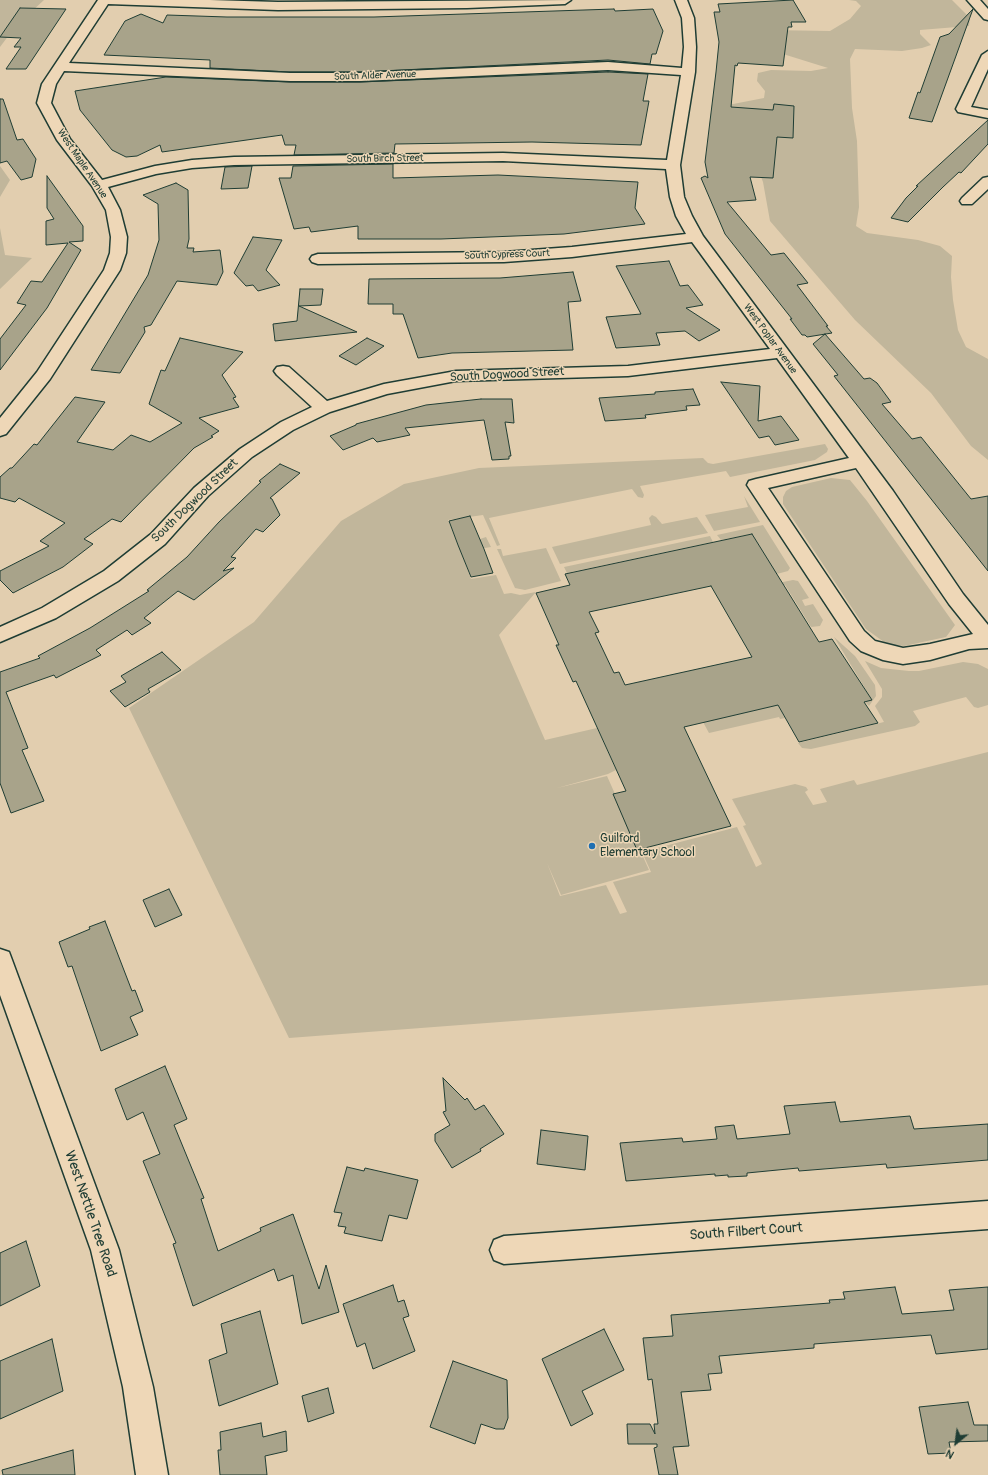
<!DOCTYPE html>
<html>
<head>
<meta charset="utf-8">
<style>
	body { margin:0 }
	#map { position:relative; width:988px; height:1475px; overflow:hidden; background:#e2ceaf; font-family:Pangolin,sans-serif }
	canvas { display:block }
	.north { position:absolute; left:936px; top:1423px; width:40px; height:40px; -webkit-text-stroke:3px #eed7b7; paint-order:stroke; rotate:209deg; font-size:11px; font-weight:700; line-height:16px; text-align:center; color:#1f3d34 }
	.north::after { content:''; display:block; margin:auto; width:14px; height:18px; background:#1f3d34; clip-path:polygon(50% 0,100% 100%,50% 72%,0 100%) }
</style>
</head>
<body>
<div id="map">
<canvas width="988" height="1475"></canvas>
<div class="north">N</div>
</div>
<script>
const context = document.querySelector('canvas').getContext('2d');
context.lineJoin = 'round';
function paint(path, color) {
  context.fillStyle = color;
  context.fill(path, 'evenodd');
}
function toPath(rows) {
  const path = new Path2D();
  for (const r of rows) {
    path.moveTo(r[0], r[1]);
    for (let i = 2; i < r.length; i += 2) path.lineTo(r[i], r[i + 1]);
  }
  return path;
}
function stroke(path, color, width, dash) {
  context.strokeStyle = color;
  context.lineWidth = width;
  context.lineCap = dash ? 'butt' : 'round';
  context.setLineDash(dash || []);
  context.stroke(path);
}
function write(font, color, halo, rows, align = 'center') {
  context.font = font + ' Pangolin,sans-serif';
  context.lineWidth = 3;
  context.setLineDash([]);
  context.textBaseline = 'middle';
  context.strokeStyle = halo;
  context.fillStyle = color;
  for (const [text, x, y, turn = 0] of rows) {
    context.save();
    context.translate(x, y);
    context.rotate((+turn || 0) * Math.PI / 180);
    context.textAlign = isNaN(turn) ? turn : align;
    if (halo) context.strokeText(text, 0, 0);
    context.fillText(text, 0, 0);
    context.restore();
  }
}
paint(toPath([
	[0,0,44,0,15,27,0,47],
	[849,0,952,0,970,18,969,26,920,30,920,34,931,45,922,48,902,51,855,49,850,59,852,108,857,141,859,207,856,226,867,233,918,240,940,246,952,256,951,277,953,300,958,330,966,347,988,359,988,460,971,446,931,393,855,320,770,221,763,182,735,111,728,105,764,98,765,91,757,81,758,73,771,70,811,71,828,68,783,54,768,30,830,31,850,19,861,6,856,1],
	[0,166,10,180,0,197],
	[0,228,5,255,32,258,0,289],
	[825,444,828,449,827,452,815,460,730,477,726,471,640,486,644,495,643,498,638,497,632,489,489,518,500,545,497,546,483,515,448,520,458,545,480,541,480,539,486,537,491,547,461,552,471,579,496,575,504,594,511,593,520,595,536,592,499,635,545,740,597,728,616,770,608,774,557,788,607,776,649,870,561,895,547,863,560,896,606,885,620,914,627,912,613,882,651,872,642,852,737,827,756,867,762,864,743,826,746,825,732,799,795,784,806,787,808,790,805,792,813,805,827,802,820,789,854,780,857,785,988,752,988,985,289,1038,129,708,254,622,341,521,404,484,479,468,703,458,708,463,713,464],
	[831,478,850,480,867,501,955,625,946,637,904,646,895,645,884,642,866,629,783,504,783,497,786,491,792,487],
	[744,496,760,522,714,531,705,515,748,507],
	[652,515,656,517,662,524,697,517,708,533,560,564,552,547,651,525,649,518],
	[763,525,790,568,788,571,773,575,775,572,752,534,721,540,717,535],
	[710,536,713,542,567,573,564,567],
	[546,548,561,581,525,590,515,588,497,549,501,549,503,556],
	[793,580,798,581,809,598,802,600,805,606,813,604,823,620,820,626,811,627,785,585,765,589,763,586],
	[834,637,855,656,875,685,876,696,869,706,865,702,872,700],
	[865,661,881,668,909,671,919,671,963,662,978,664,988,669,988,705,978,708,974,707,966,697,913,711,920,722,915,726,811,749,802,748,798,743,884,722,875,706,882,697,882,689],
	[778,705,785,718,780,719,779,717,709,733,703,722]
]), '#c1b69b');
const building = toPath([
	[793,0,806,22,791,22,792,27,788,27,783,66,738,63,737,66,735,65,731,107,773,110,774,104,794,106,793,138,777,137,773,178,750,177,756,200,727,202,771,255,784,253,808,283,797,285,828,326,826,326,832,333,807,337,805,335,802,335,790,319,792,319,725,234,701,178,705,176,708,178,705,162,716,72,719,42,714,12,720,12,718,4,793,0],
	[20,8,66,9,26,69,6,69,21,47,14,47,21,38,0,37,20,8],
	[614,9,615,11,653,9,663,31,656,54,652,54,650,64,608,60,360,72,290,72,210,68,210,60,104,55,125,21,141,14,163,23,167,15,227,17,374,17,614,9],
	[973,9,932,122,909,118,918,92,920,93,940,37,949,34,973,9],
	[608,72,648,74,643,101,649,101,641,145,532,142,395,144,394,153,294,155,296,145,285,145,282,135,162,152,160,145,137,156,126,157,112,150,80,110,75,91,166,77,290,82,360,82,608,72],
	[0,99,3,99,17,140,23,139,36,159,32,177,21,180,7,161,0,163,0,99],
	[988,120,988,144,961,173,959,172,943,187,908,222,891,218,906,198,918,186,916,186,988,120],
	[393,164,393,178,498,175,638,182,635,208,645,224,564,234,441,239,358,239,358,226,311,232,309,227,294,229,279,178,291,178,293,166,393,164],
	[252,166,248,188,221,189,225,167,252,166],
	[47,176,83,226,83,241,69,242,81,250,47,308,0,370,0,339,26,305,17,303,31,281,42,282,68,243,46,245,46,221,54,219,47,208,47,176],
	[176,183,188,190,189,239,187,248,194,248,193,252,220,250,223,272,217,285,177,281,151,325,144,327,145,332,120,373,91,370,148,275,159,240,158,204,143,195,176,183],
	[253,237,282,240,266,270,280,285,258,291,253,285,246,286,234,273,253,237],
	[669,261,680,286,688,285,703,305,686,308,720,330,699,341,685,331,656,333,660,345,616,348,606,317,641,314,616,266,669,261],
	[573,272,581,301,568,302,573,350,452,353,418,358,403,314,393,314,393,304,368,304,369,279,500,278,573,272],
	[300,289,323,289,321,305,299,306,357,332,275,341,273,324,297,321,300,289],
	[825,334,864,379,870,378,877,383,891,402,882,404,912,439,921,437,971,499,988,496,988,571,834,376,838,375,813,344,825,334],
	[180,338,243,352,222,375,236,397,233,398,239,407,199,418,219,431,211,436,213,437,194,448,121,522,112,519,84,539,93,544,63,567,13,593,0,580,0,571,49,546,40,541,65,523,19,498,15,502,0,498,0,477,10,468,12,468,34,444,37,445,75,397,105,402,77,442,113,450,131,435,150,442,182,423,149,404,161,370,165,371,180,338],
	[367,338,384,346,356,365,339,356,367,338],
	[721,382,760,386,758,421,781,416,799,440,775,445,769,436,759,438,721,382],
	[693,389,700,405,686,406,687,410,645,415,646,418,605,421,599,398,655,394,655,392,693,389],
	[481,399,512,399,514,423,505,422,511,456,509,456,509,459,492,460,484,420,405,428,410,435,377,442,373,438,343,450,330,436,356,425,356,424,426,405,481,399],
	[280,464,300,473,270,498,272,499,280,515,263,532,256,529,231,557,236,558,223,571,234,568,194,600,178,591,144,618,151,623,132,635,127,630,96,650,101,655,56,678,54,675,6,692,28,748,22,750,44,801,11,813,0,783,0,672,40,658,38,656,90,628,149,591,147,590,187,557,219,522,261,482,259,481,280,464],
	[470,516,484,549,493,573,471,577,458,545,449,521,470,516],
	[752,534,819,642,832,639,872,700,864,702,878,723,799,742,778,705,684,727,731,826,637,850,613,794,626,791,576,681,573,682,556,645,559,645,536,593,570,585,565,574,752,534],
	[711,586,752,657,625,685,619,672,614,673,595,633,599,632,589,612,711,586],
	[162,652,181,670,148,689,150,692,125,707,110,691,126,682,121,676,162,652],
	[169,889,182,915,155,927,143,900,169,889],
	[105,921,132,991,135,990,143,1011,130,1017,138,1035,101,1051,72,966,68,967,59,942,90,929,89,927,105,921],
	[165,1066,187,1119,174,1125,204,1198,201,1199,218,1251,261,1231,260,1228,293,1214,319,1289,326,1265,339,1312,302,1324,293,1275,278,1281,274,1269,193,1306,173,1244,176,1243,143,1161,160,1154,143,1112,127,1120,115,1089,165,1066],
	[443,1078,465,1100,467,1098,475,1110,484,1105,504,1134,480,1149,481,1151,452,1168,435,1141,435,1134,450,1125,443,1112,446,1111,443,1078],
	[835,1102,840,1122,910,1116,914,1129,988,1124,988,1160,887,1168,886,1164,799,1171,798,1168,747,1173,747,1176,728,1177,728,1175,715,1176,715,1174,626,1181,620,1143,682,1138,683,1142,717,1139,715,1127,734,1125,737,1139,790,1134,784,1106,835,1102],
	[541,1130,588,1136,585,1170,537,1164,541,1130],
	[347,1167,364,1171,365,1168,418,1180,407,1219,389,1215,382,1241,344,1233,346,1227,338,1226,342,1213,334,1212,347,1167],
	[26,1241,40,1286,0,1306,0,1253,26,1241],
	[393,1285,398,1302,404,1300,409,1316,403,1318,415,1351,373,1369,365,1343,357,1347,343,1304,393,1285],
	[895,1287,902,1314,954,1310,949,1290,988,1287,988,1349,936,1354,931,1335,814,1344,814,1348,719,1356,722,1373,708,1374,711,1390,681,1392,689,1446,673,1447,678,1475,659,1475,654,1448,657,1447,657,1444,628,1444,627,1424,650,1424,655,1434,654,1424,658,1424,652,1379,648,1380,643,1338,673,1336,671,1315,830,1303,829,1300,845,1299,843,1292,895,1287],
	[260,1311,278,1384,219,1406,209,1360,227,1353,221,1324,260,1311],
	[604,1329,624,1370,582,1391,593,1414,571,1426,542,1359,604,1329],
	[52,1339,63,1391,0,1419,0,1361,52,1339],
	[453,1361,507,1380,508,1418,504,1429,496,1429,481,1424,475,1444,430,1427,453,1361],
	[328,1388,334,1413,308,1422,302,1396,328,1388],
	[968,1402,974,1425,988,1425,988,1441,949,1442,951,1453,928,1454,919,1407,968,1402],
	[261,1423,263,1437,286,1431,287,1451,265,1456,267,1475,220,1475,218,1450,221,1450,220,1432,261,1423],
	[73,1450,75,1475,3,1475,2,1470,73,1450]
]);
paint(building, '#a8a38a');
stroke(building, '#1f3d34', 1);
const minor = toPath([
	[98,0,210,0,278,2,571,0,565,4,467,8,278,10,108,4,69,63,290,73,360,73,608,62,682,68,684,47,682,18,675,0,687,0,694,18,696,47,695,72,680,165,684,197,692,216,703,236,893,491,963,594,988,625,988,648,969,649,930,660,903,664,883,660,861,651,850,641,747,485,749,481,756,479,849,458,777,358,628,376,456,381,387,394,330,412,293,430,252,457,208,496,165,544,118,581,56,618,0,642,0,627,42,608,104,571,151,534,194,488,240,449,281,422,312,407,277,375,274,371,277,367,283,366,289,367,327,401,384,384,456,371,628,366,770,349,692,242,572,257,504,262,318,264,312,262,310,259,312,256,318,254,504,252,572,247,686,234,676,216,670,197,666,169,503,161,234,165,192,168,156,174,108,187,120,210,127,237,126,253,120,270,50,379,6,434,0,436,0,418,37,372,104,270,110,253,111,237,106,210,92,186,57,140,37,103,42,84,98,0],
	[608,70,681,75,667,160,503,153,234,157,192,160,155,166,102,180,70,139,51,103,56,84,64,71,290,81,360,81,608,70],
	[856,468,949,604,973,634,930,644,903,648,875,641,864,631,768,488,856,468],
	[967,0,980,0,988,9,988,20,984,19,967,0],
	[988,51,988,69,971,107,988,110,988,118,958,112,956,109,982,55,988,51],
	[988,177,988,189,972,204,962,204,960,201,962,198,983,178,988,177],
	[0,949,9,952,12,960,119,1250,153,1387,168,1475,136,1475,123,1387,91,1250,0,995,0,949],
	[988,1201,988,1229,504,1264,494,1260,490,1250,494,1240,504,1236,988,1201]
]);
stroke(minor, '#1f3d34', 3);
paint(minor, '#eed7b7');
for (const [x, y, r, color] of [
	[592,846,4,"#1f6fb2"]
]) {
  const dot = new Path2D();
  dot.arc(x, y, r, 0, 2 * Math.PI);
  context.fillStyle = color;
  context.fill(dot);
  stroke(dot, '#eed7b7', 1.5);
}
write('10px', '#1f3d34', '#eed7b7', [
	["South Alder Avenue",375,76,-2],
	["South Birch Street",385,159,-1],
	["West Maple Avenue",82,164,56],
	["South Cypress Court",507,255,-2],
	["West Poplar Avenue",770,339,54]
]);
write('12px', '#1f3d34', '#eed7b7', [
	["South Dogwood Street",507,375,-3],
	["South Dogwood Street",195,501,-44]
]);
write('12px', '#1f3d34', '#eed7b7', [
	["Guilford",600,839],
	["Elementary School",600,853]
], 'left');
write('14px', '#1f3d34', '#eed7b7', [
	["West Nettle Tree Road",90,1214,71],
	["South Filbert Court",746,1232,-4]
]);
</script>
</body>
</html>
